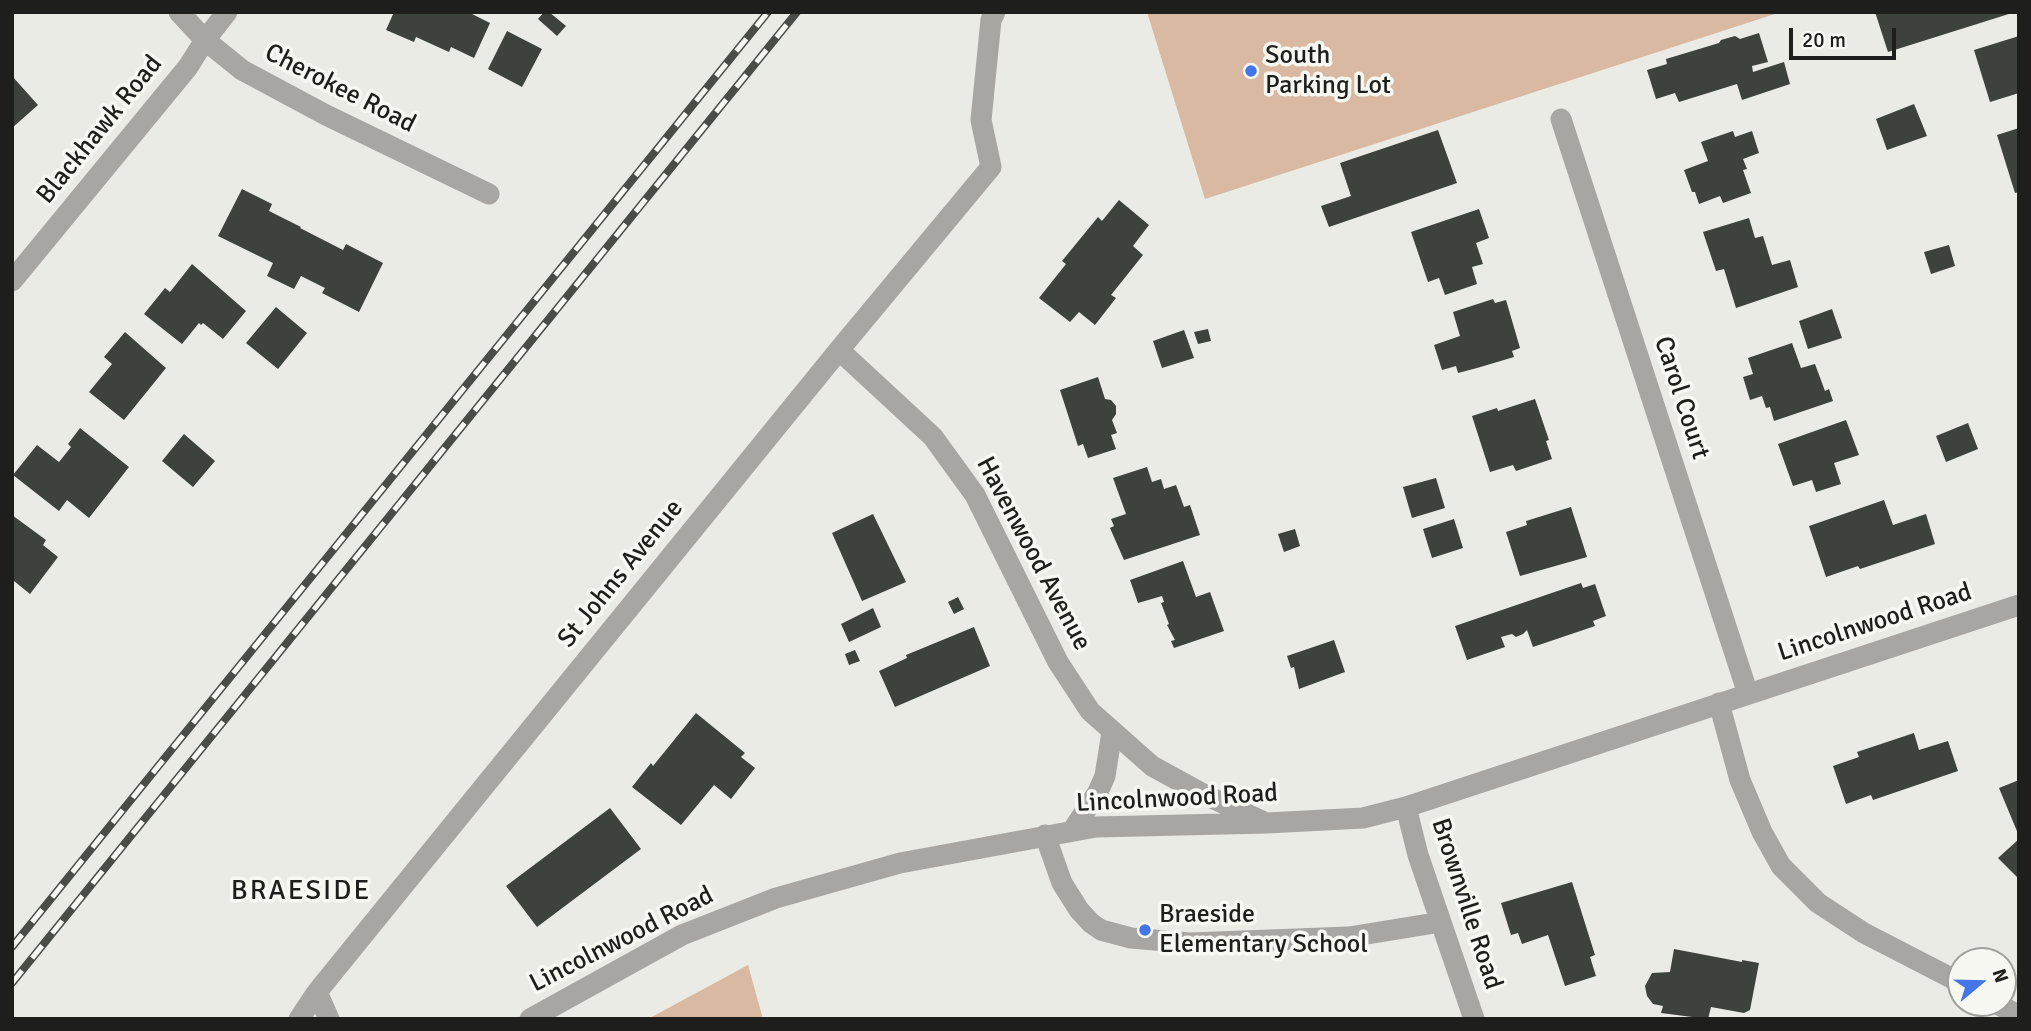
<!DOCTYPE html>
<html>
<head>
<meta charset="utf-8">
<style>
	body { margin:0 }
	#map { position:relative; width:2031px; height:1031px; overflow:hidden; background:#e9ebe4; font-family:Signika,sans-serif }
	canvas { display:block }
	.frame { position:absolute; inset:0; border:14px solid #1e1f1c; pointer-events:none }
	.north { position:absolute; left:1947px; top:947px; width:70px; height:70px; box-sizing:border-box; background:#f7f8f1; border:2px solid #a0a19c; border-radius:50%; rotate:71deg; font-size:19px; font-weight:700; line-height:28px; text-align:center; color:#1e1f1c }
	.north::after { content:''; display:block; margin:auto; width:24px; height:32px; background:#4576e7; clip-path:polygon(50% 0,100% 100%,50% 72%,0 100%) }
	.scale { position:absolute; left:1789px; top:28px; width:107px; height:32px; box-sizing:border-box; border:4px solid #1e1f1c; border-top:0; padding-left:9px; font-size:21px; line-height:24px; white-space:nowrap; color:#1e1f1c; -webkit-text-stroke:5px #f7f8f1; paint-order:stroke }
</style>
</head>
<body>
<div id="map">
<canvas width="2031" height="1031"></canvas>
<div class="frame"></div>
<div class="north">N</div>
<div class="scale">20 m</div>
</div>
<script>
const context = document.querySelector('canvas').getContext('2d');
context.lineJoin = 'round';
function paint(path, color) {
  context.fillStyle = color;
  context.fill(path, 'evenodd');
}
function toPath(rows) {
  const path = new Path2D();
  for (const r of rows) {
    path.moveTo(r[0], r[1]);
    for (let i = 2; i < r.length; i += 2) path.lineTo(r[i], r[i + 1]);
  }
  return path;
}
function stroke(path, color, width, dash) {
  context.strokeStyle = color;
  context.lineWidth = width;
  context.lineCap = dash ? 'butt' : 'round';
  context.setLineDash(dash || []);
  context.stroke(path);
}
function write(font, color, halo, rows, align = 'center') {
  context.font = font + ' Signika,sans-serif';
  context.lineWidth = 7;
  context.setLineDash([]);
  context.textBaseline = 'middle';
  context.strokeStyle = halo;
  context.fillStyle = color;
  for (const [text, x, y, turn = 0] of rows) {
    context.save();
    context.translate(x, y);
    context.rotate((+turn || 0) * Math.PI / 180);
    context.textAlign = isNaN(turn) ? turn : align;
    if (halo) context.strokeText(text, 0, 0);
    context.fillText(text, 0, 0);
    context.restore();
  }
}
paint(toPath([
	[1147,12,1781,12,1205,199],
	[748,965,763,1019,648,1019]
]), '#d9b9a1');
paint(toPath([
	[394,12,468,12,490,23,474,58,451,47,449,52,416,37,414,42,386,30],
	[544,12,549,12,566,26,557,36,538,19],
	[1875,12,2012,12,2012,13,1888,52],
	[507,31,542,49,522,87,488,69],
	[1759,33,1768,62,1752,66,1753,72,1784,62,1790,84,1742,100,1737,84,1679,102,1675,93,1656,99,1647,70,1667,64,1666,59,1719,43,1721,40,1735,36,1740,39],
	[2019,36,2019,93,1990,102,1974,50],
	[12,76,38,105,12,128],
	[1914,104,1927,136,1887,150,1876,119],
	[2019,128,2019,192,2015,193,1997,135],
	[1438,130,1457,183,1329,227,1321,206,1351,196,1340,163],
	[1733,131,1735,137,1752,131,1759,153,1743,159,1747,169,1743,170,1751,193,1723,203,1720,196,1699,204,1695,192,1692,192,1684,170,1708,161,1701,142],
	[242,189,272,204,269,211,301,227,300,228,343,250,346,244,383,263,359,312,322,293,325,288,301,276,294,289,267,276,273,263,218,236],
	[1119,200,1149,225,1133,246,1143,255,1111,295,1116,298,1095,325,1079,312,1070,322,1039,298,1066,264,1062,261,1098,217,1102,221],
	[1479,209,1489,238,1476,243,1483,264,1472,267,1477,284,1445,295,1439,278,1428,282,1411,232],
	[1749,218,1755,238,1763,236,1772,265,1790,260,1798,287,1736,308,1724,269,1716,271,1703,232],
	[1949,245,1955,266,1931,274,1924,252],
	[192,264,246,311,223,339,203,323,201,325,199,323,182,344,144,314,165,288,170,292],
	[1493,299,1495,303,1506,300,1520,348,1512,351,1514,357,1477,368,1458,373,1456,366,1442,370,1434,345,1460,336,1453,312],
	[276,307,307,333,278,369,246,343],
	[1832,309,1842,338,1808,349,1799,321],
	[1208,329,1211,341,1198,344,1194,332],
	[1184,330,1194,358,1162,368,1153,341],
	[125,332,166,368,124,420,89,392,112,364,104,357],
	[1792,343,1801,368,1815,364,1825,391,1829,389,1833,401,1774,421,1770,407,1766,408,1762,396,1750,400,1743,377,1753,374,1748,358],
	[1098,377,1105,399,1111,400,1116,406,1116,414,1112,420,1117,433,1111,435,1116,449,1088,458,1083,444,1078,446,1060,390],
	[1535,399,1549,440,1546,441,1552,459,1516,471,1513,465,1490,472,1472,416,1497,408,1498,411],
	[1846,420,1859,455,1834,463,1841,484,1816,492,1812,480,1793,486,1778,444],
	[1968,423,1978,449,1946,462,1936,436],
	[80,428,129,467,89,518,67,500,59,511,13,475,37,445,59,462,71,447,68,444],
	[184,434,215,461,193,487,162,461],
	[1147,467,1152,482,1161,479,1164,489,1176,485,1184,507,1190,505,1200,535,1124,560,1110,528,1114,526,1111,519,1126,514,1113,478],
	[1436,478,1445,508,1412,518,1403,487],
	[1884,500,1893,525,1926,514,1935,544,1860,569,1858,566,1826,577,1809,526],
	[1571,507,1587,557,1520,576,1506,532,1527,525,1526,521],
	[873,514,906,582,862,601,832,533],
	[12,515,46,540,43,545,58,557,30,594,14,581,12,583],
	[1454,519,1463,548,1432,558,1423,529],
	[1295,529,1300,546,1284,552,1278,534],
	[1183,561,1196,597,1210,592,1224,631,1174,648,1171,641,1175,640,1167,625,1169,624,1161,603,1164,602,1162,596,1138,603,1130,580],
	[1581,583,1583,588,1595,584,1606,616,1593,621,1595,626,1533,647,1527,630,1523,634,1516,637,1512,634,1501,637,1505,647,1467,660,1455,626],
	[958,597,964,609,954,614,948,602],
	[873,608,881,627,849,642,841,624],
	[974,627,990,666,895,707,879,671,907,658,906,655],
	[1334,640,1345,672,1299,689,1294,667,1291,668,1287,656],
	[855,650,860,661,849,665,845,654],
	[696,713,745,753,741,757,755,768,731,799,714,785,681,825,632,787,651,763,653,766],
	[1914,733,1919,750,1948,741,1958,771,1873,800,1871,795,1846,804,1833,766,1859,757,1857,752],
	[2019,780,2019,836,1999,788],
	[610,808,641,849,537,927,506,886],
	[2019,839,2019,879,1998,858],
	[1572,882,1595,955,1590,957,1596,976,1565,986,1548,935,1522,944,1518,933,1511,935,1501,903],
	[1674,949,1742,962,1742,960,1759,963,1750,1010,1744,1013,1711,1007,1708,1019,1661,1013,1663,1006,1653,1004,1647,996,1645,986,1652,973,1670,972]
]), '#3d423d');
stroke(toPath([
	[179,12,205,40,242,70,326,115,489,194],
	[1561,119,1748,694],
	[12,281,188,67,205,40,227,12],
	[839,350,933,437,975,495,1058,662,1090,711,1152,766,1205,795,1262,821],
	[1719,703,1740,780,1762,832,1781,866,1818,903,1864,933,1961,983],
	[1406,807,1418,855,1474,1019],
	[1072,831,1098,792,1105,776,1112,732],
	[1045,835,1062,883,1079,910,1091,923,1101,930,1131,938,1190,943,1349,937,1441,922],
	[317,992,329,1019],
	[1996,1003,2019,1016],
	[299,1019,317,992,425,859,839,350,991,167,981,120,991,20,995,12],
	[530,1019,682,935,776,898,900,863,1096,827,1267,823,1363,818,1406,807,2019,605]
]), '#a8a6a3', 21);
const rail = toPath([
	[12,947,768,12],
	[12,983,797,12]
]);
stroke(rail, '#4a4c48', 8);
stroke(rail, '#f7f8f1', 5, [16]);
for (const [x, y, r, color] of [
	[1251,71,7,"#4576e7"],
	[1145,930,7,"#4576e7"]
]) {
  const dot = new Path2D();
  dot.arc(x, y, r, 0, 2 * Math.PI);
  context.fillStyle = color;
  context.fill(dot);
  stroke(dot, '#f7f8f1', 2.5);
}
write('26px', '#1e1f1c', '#f7f8f1', [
	["South",1265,56],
	["Parking Lot",1265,86],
	["Braeside",1159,915],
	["Elementary School",1159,945]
], 'left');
write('26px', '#1e1f1c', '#f7f8f1', [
	["Cherokee Road",340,89,27],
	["Blackhawk Road",100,130,-51],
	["Carol Court",1681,398,72],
	["Havenwood Avenue",1033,554,62],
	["St Johns Avenue",621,574,-51],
	["Lincolnwood Road",1875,623,-18],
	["Lincolnwood Road",1177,799,-3],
	["Brownville Road",1466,904,72],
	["Lincolnwood Road",622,940,-27]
]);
context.letterSpacing = '2px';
write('28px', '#1e1f1c', '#f7f8f1', [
	["BRAESIDE",301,892]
]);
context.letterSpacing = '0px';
</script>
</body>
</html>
